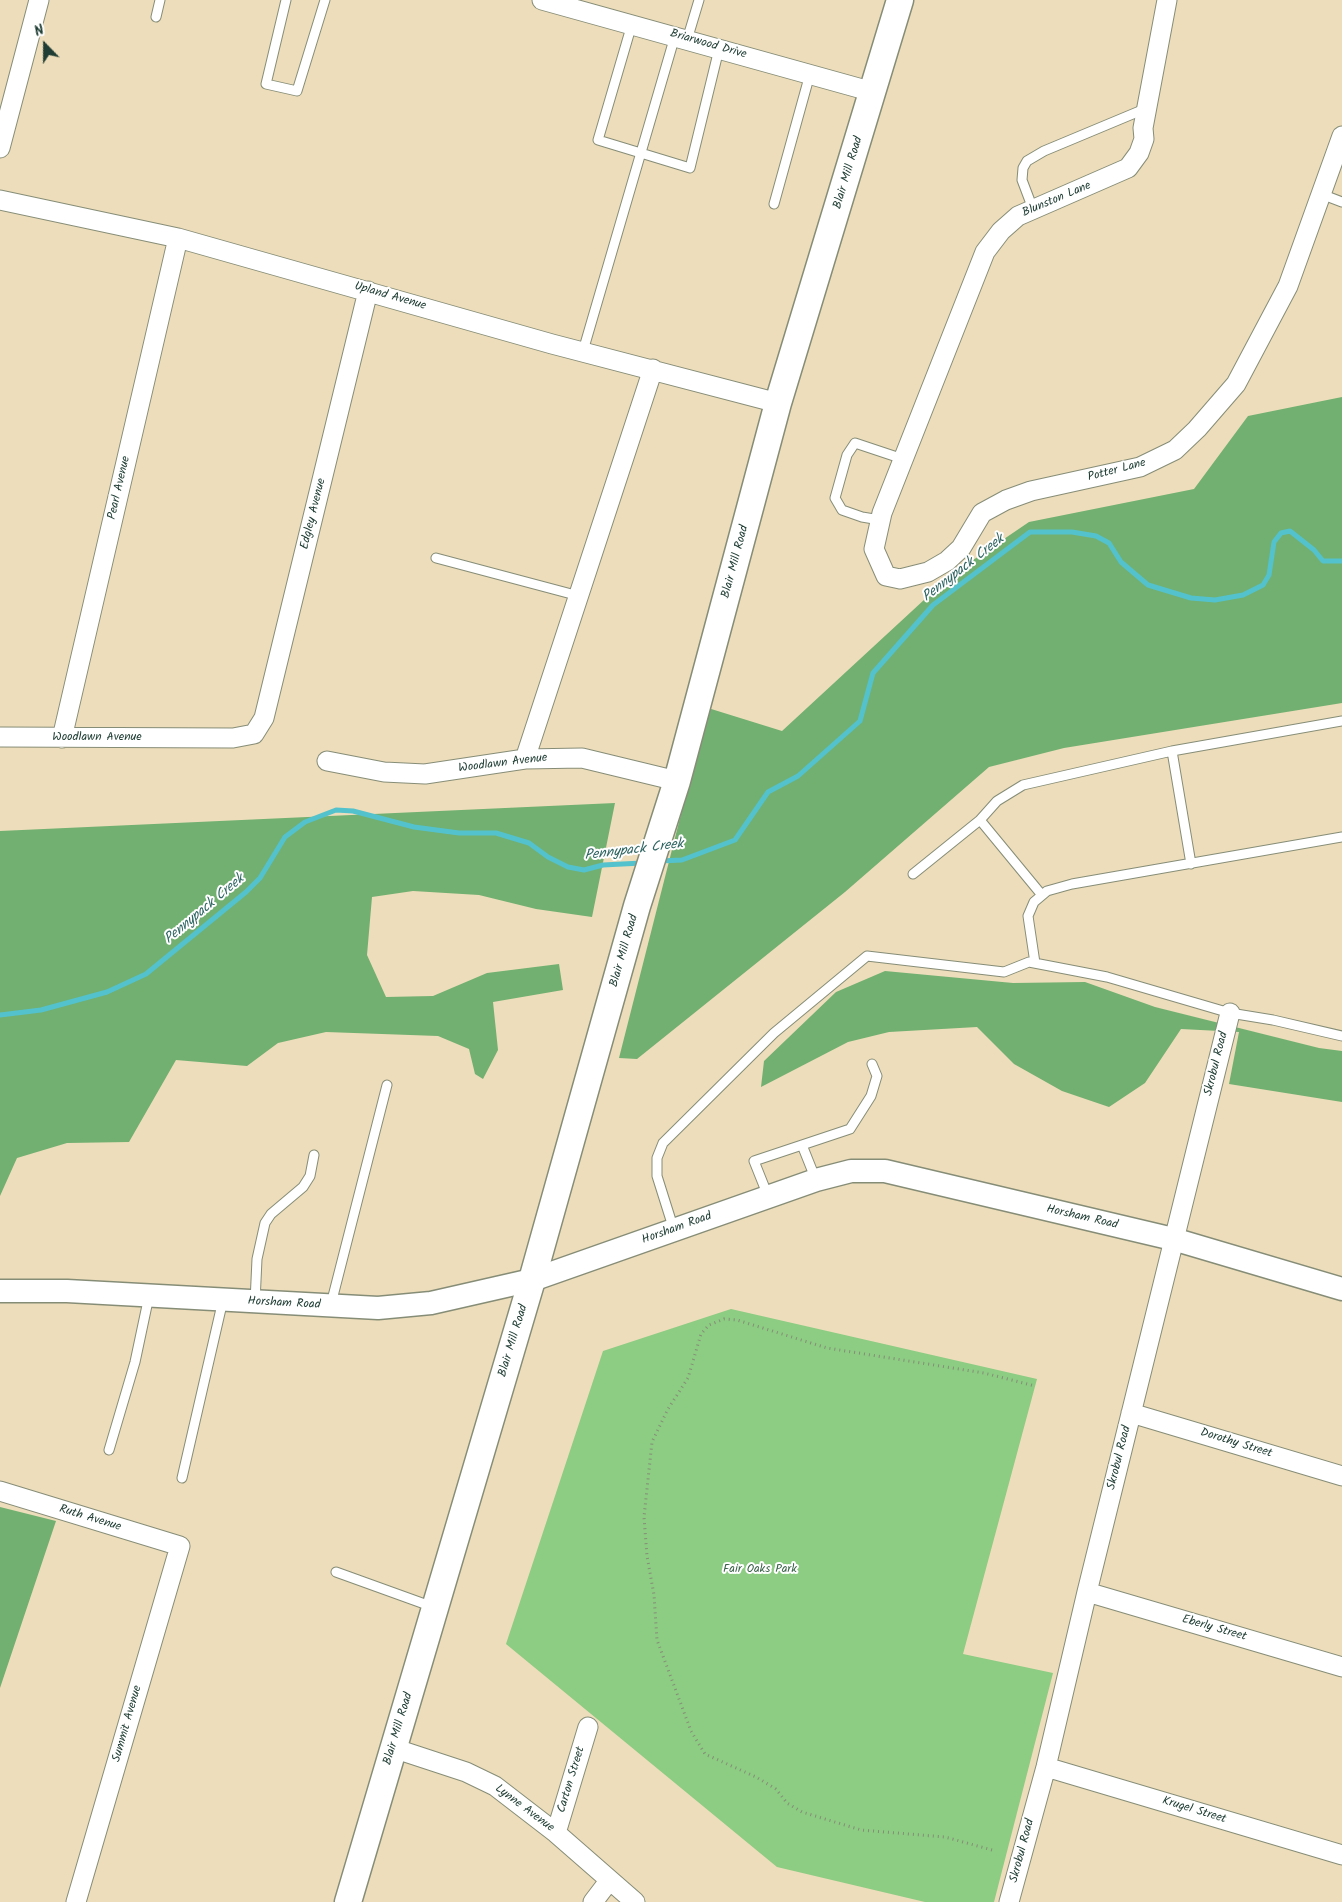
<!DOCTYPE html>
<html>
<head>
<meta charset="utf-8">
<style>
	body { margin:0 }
	#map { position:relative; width:1342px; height:1902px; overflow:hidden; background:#edddba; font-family:Kalam,sans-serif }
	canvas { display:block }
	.north { position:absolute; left:20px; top:20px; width:50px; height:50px; -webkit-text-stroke:4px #fff; paint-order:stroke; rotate:338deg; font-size:14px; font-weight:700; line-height:20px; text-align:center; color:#1f3d34 }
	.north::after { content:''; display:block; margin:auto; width:18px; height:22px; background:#1f3d34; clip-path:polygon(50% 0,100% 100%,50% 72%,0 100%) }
</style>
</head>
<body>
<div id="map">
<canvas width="1342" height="1902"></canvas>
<div class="north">N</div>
</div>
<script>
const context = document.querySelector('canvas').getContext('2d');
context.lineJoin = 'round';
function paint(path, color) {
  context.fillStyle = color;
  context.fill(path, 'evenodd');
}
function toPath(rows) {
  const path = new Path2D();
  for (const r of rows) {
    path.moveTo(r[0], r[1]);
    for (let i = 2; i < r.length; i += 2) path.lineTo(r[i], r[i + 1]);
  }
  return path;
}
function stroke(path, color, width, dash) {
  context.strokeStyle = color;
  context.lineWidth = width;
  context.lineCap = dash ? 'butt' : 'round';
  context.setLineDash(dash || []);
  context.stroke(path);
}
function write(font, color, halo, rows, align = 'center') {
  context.font = font + ' Kalam,sans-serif';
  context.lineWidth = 4;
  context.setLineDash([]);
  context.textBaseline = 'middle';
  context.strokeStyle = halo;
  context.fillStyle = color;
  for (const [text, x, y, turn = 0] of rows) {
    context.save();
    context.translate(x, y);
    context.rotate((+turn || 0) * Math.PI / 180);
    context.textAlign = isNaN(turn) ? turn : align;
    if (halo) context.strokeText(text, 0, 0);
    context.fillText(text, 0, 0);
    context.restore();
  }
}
paint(toPath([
	[731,1309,1037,1379,963,1654,1053,1673,994,1902,925,1902,777,1867,506,1644,603,1351]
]), '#8ccc83');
paint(toPath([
	[1342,397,1342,703,1064,748,989,767,845,892,637,1059,619,1058,708,708,782,731,951,575,1029,522,1194,489,1248,416],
	[615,803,592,917,536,909,479,895,413,891,372,897,367,955,386,997,433,996,487,973,559,964,563,990,493,1002,498,1050,483,1079,475,1074,469,1049,438,1036,326,1032,278,1043,247,1066,176,1060,129,1142,67,1143,17,1158,0,1196,0,831],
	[885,971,1013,983,1085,982,1155,1007,1319,1048,1342,1051,1342,1102,1229,1084,1239,1032,1181,1029,1145,1083,1109,1107,1062,1091,1014,1064,977,1027,889,1032,848,1042,761,1087,764,1061,836,992],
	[0,1507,56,1521,0,1688]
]), '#71b071');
stroke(toPath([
	[660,861,682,860,735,840,768,792,798,776,860,721,873,673,933,605,1030,532,1072,532,1096,536,1109,543,1121,562,1148,585,1191,598,1215,600,1243,595,1263,585,1269,575,1274,542,1281,533,1290,531,1314,550,1323,561,1342,561],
	[0,1015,41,1010,107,992,146,974,246,892,260,878,285,837,305,822,336,810,353,811,414,827,459,833,496,833,529,843,548,857,568,867,584,870,603,865,642,863]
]), '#54c2cc', 5);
const service = toPath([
	[286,0,266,84,297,91,325,0],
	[156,17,160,0],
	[632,24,598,140,690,168,719,49],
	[687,40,699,0],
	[1321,194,1342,202],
	[774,204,810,74],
	[1033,209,1022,180,1023,168,1027,161,1044,151,1147,108],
	[583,351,675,36],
	[880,520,862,517,842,510,835,498,847,455,855,443,903,459],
	[436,558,579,596],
	[1172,751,1191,864],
	[980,820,1041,894],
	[913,874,980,820,997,801,1023,785,1172,751,1342,721],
	[1035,963,1028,916,1034,902,1047,891,1072,884,1342,837],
	[802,1145,816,1180],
	[768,1196,754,1161,850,1129,871,1096,877,1076,872,1064],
	[674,1230,657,1176,657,1158,663,1143,774,1033,867,956,1004,972,1029,962,1107,977,1230,1013,1273,1020,1342,1036],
	[255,1302,257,1259,265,1223,271,1214,303,1187,310,1176,314,1155],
	[331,1304,387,1085],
	[109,1450,135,1362,149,1296],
	[182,1478,223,1300],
	[336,1572,433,1607]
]);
const minor = toPath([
	[542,0,873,92],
	[1167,0,1143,128,1144,139,1139,153,1128,168,1018,216,1001,231,985,252,882,513,874,549,886,576,900,579,928,572,947,561,961,548,982,513,1006,500,1031,491,1140,467,1175,450,1197,429,1236,384,1288,286,1342,136],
	[0,148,39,0],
	[0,200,178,238,552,344,778,403],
	[0,737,233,738,254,734,264,718,368,291],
	[62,738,178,238],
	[525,759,653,369],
	[327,761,384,772,425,774,525,759,582,758,677,781],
	[1131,1413,1342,1476],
	[0,1491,180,1546,76,1902],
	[1087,1592,1342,1667],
	[393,1748,466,1772,495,1786,556,1833,635,1902],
	[1046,1767,1342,1855],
	[556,1833,588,1727],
	[593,1902,609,1881],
	[1009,1902,1046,1767,1087,1592,1230,1013]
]);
const tertiary = toPath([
	[0,1291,67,1291,378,1308,431,1303,532,1280,816,1180,851,1171,885,1171,1173,1239,1342,1289]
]);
const secondary = toPath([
	[348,1902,532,1280,637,906,677,781,778,403,900,0]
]);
stroke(service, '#868d77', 11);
stroke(minor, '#868d77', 21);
stroke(tertiary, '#868d77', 25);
stroke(secondary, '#868d77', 29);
stroke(toPath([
	[992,1850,945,1837,861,1830,802,1812,787,1803,776,1789,756,1777,705,1754,691,1731,657,1640,654,1595,647,1556,644,1517,652,1442,668,1409,688,1378,701,1334,709,1325,724,1319,737,1320,827,1348,984,1373,1035,1386]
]), '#868d77', 3, [1, 4]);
stroke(service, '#fff', 9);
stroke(minor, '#fff', 19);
stroke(tertiary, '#fff', 22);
stroke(secondary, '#fff', 26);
write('12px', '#1f3d34', '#fff', [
	["Briarwood Drive",708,45,16],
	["Blair Mill Road",849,173,-73],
	["Blunston Lane",1057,200,-23],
	["Upland Avenue",390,297,16],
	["Potter Lane",1117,471,-15],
	["Pearl Avenue",120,488,-77],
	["Edgley Avenue",314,514,-76],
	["Blair Mill Road",736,562,-75],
	["Woodlawn Avenue",97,738],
	["Woodlawn Avenue",503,764,-7],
	["Blair Mill Road",625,951,-74],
	["Skrobul Road",1217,1064,-76],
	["Horsham Road",1082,1218,13],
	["Horsham Road",677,1229,-20],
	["Horsham Road",284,1304,3],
	["Blair Mill Road",514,1341,-73],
	["Dorothy Street",1236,1444,17],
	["Skrobul Road",1120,1458,-76],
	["Ruth Avenue",90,1519,17],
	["Eberly Street",1214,1629,16],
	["Summit Avenue",128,1724,-74],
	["Blair Mill Road",399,1729,-73],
	["Carton Street",572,1780,-73],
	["Lynne Avenue",524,1809,37],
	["Krugel Street",1194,1811,17],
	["Skrobul Road",1023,1851,-75]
]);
write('12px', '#3a6148', '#fff', [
	["Fair Oaks Park",760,1570]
]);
write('italic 14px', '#2f6562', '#fff', [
	["Pennypack Creek",964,569,-38],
	["Pennypack Creek",634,851,-7],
	["Pennypack Creek",205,910,-40]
]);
</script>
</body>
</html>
